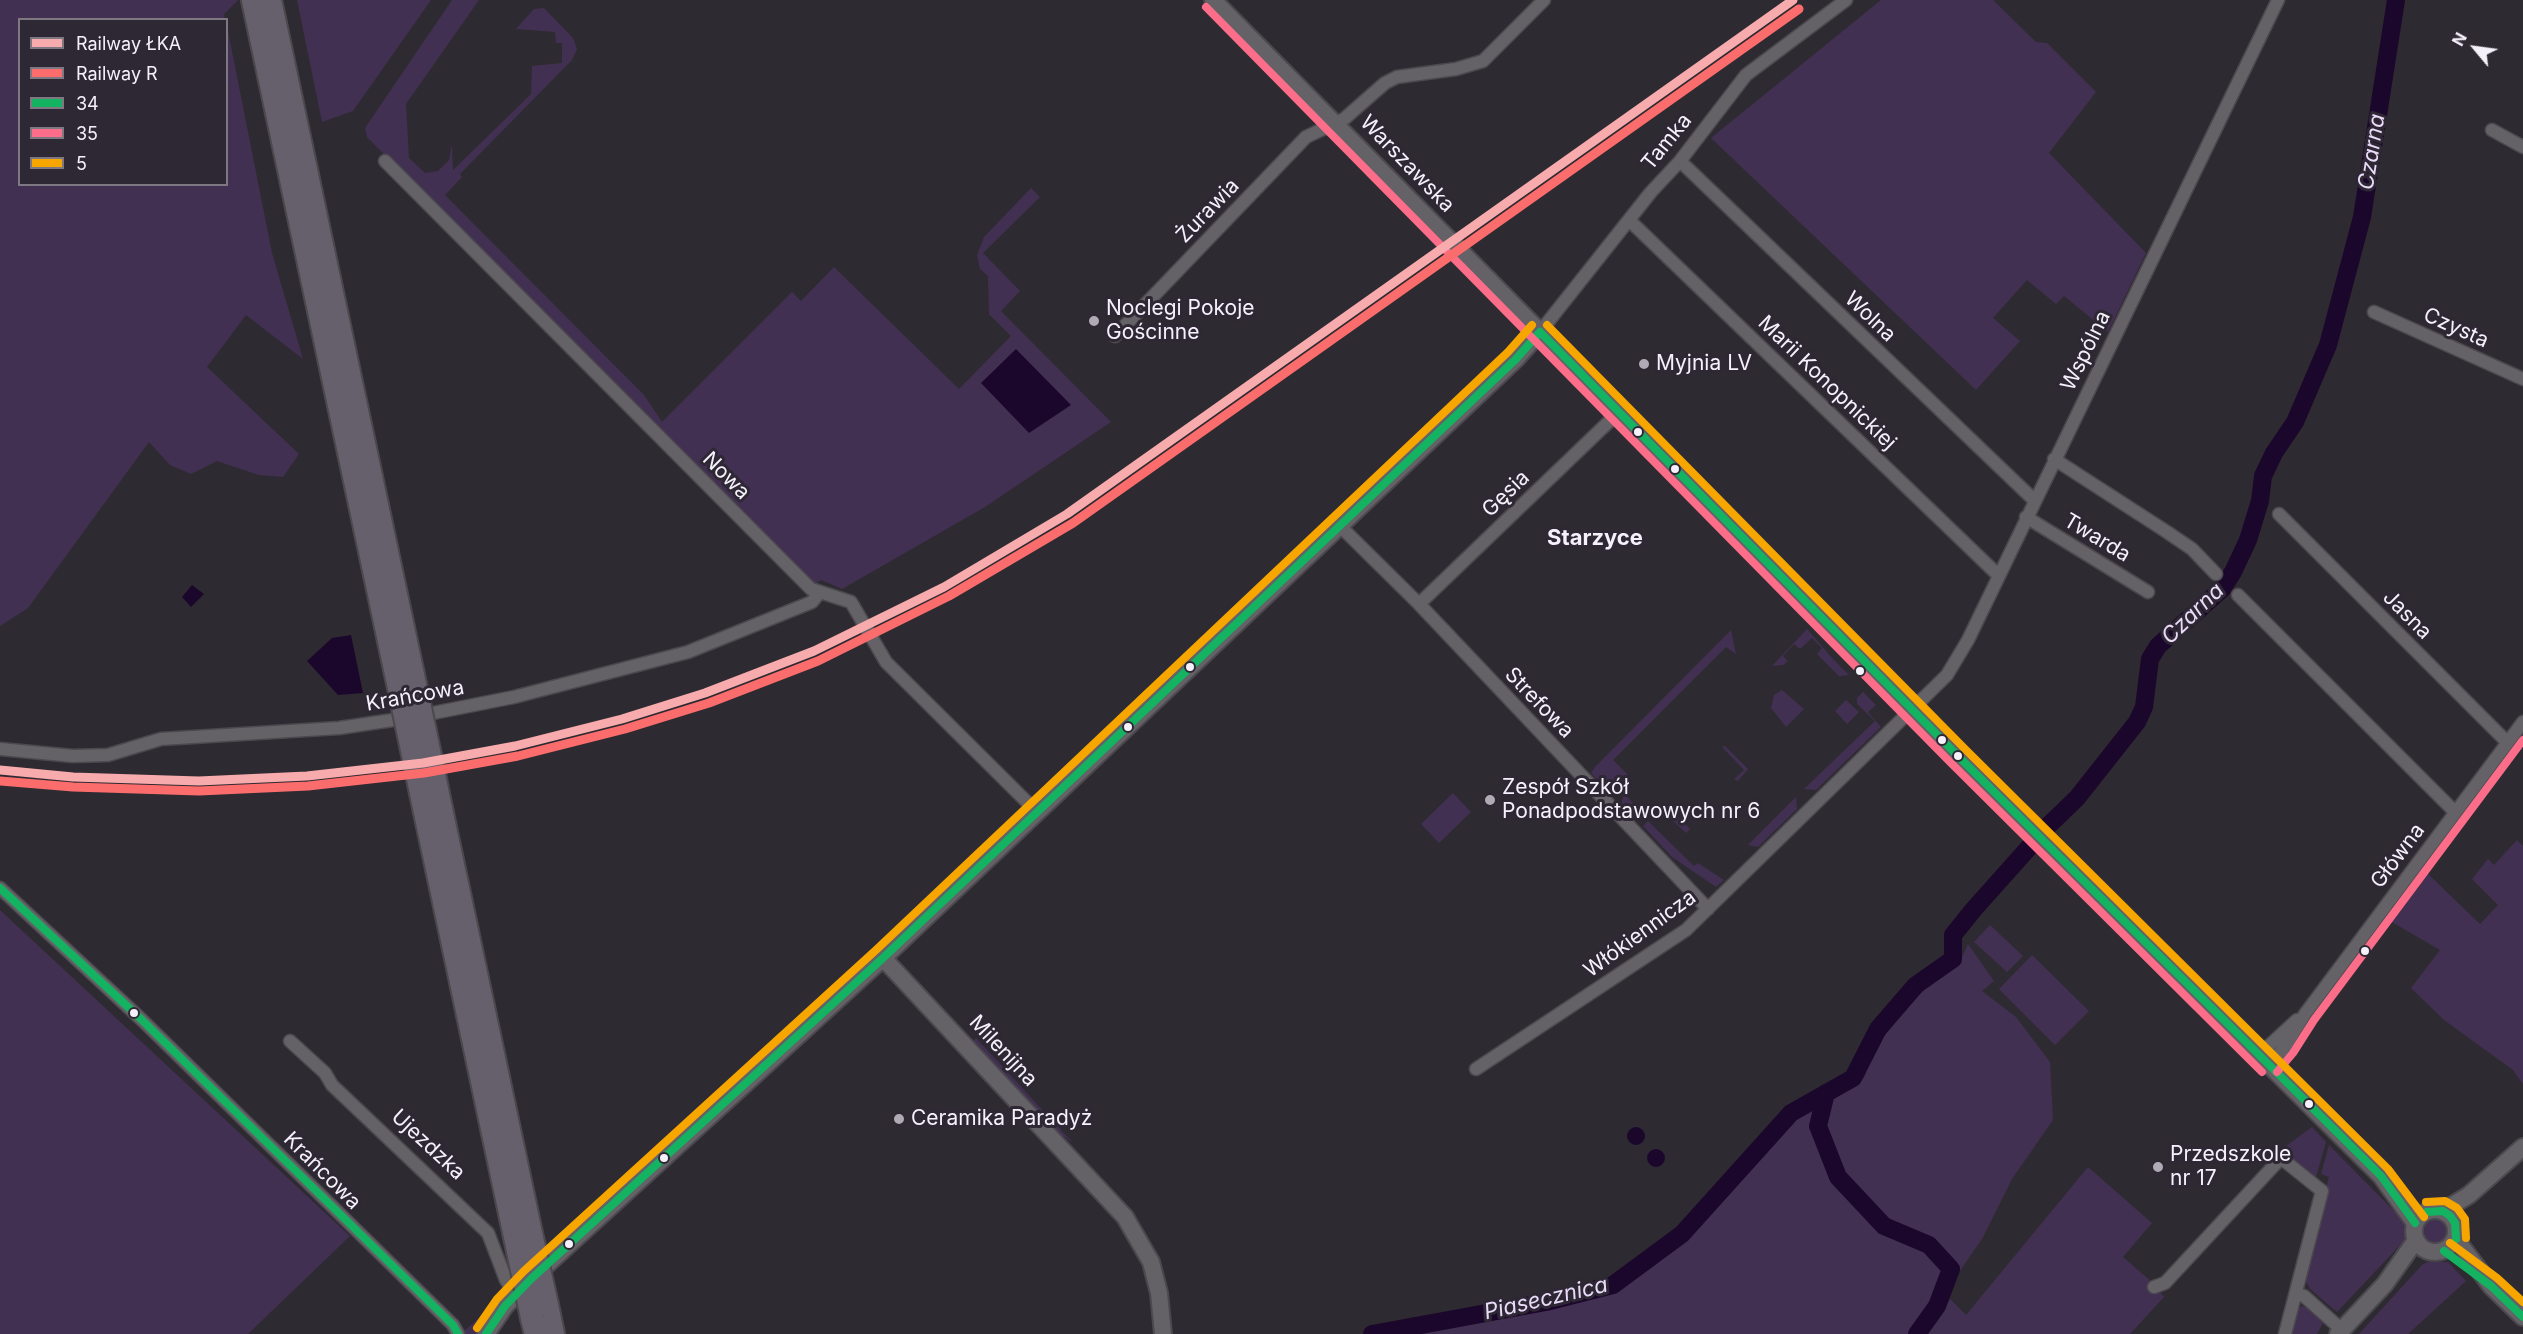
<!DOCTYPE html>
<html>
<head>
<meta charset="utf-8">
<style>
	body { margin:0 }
	#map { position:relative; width:2523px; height:1334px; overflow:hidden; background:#2e2a31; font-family:Inter,sans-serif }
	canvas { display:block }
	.legend { position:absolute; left:18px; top:18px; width:210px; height:168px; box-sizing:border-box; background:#2e2734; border:2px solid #7e7883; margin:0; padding:8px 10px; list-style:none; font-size:18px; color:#f5f1fa }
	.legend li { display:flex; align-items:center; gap:12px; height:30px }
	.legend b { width:30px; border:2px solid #7e7883 }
	.north { position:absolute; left:2445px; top:18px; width:60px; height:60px; -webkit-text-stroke:4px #2e2734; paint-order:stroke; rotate:299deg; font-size:16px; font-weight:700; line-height:24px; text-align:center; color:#f5f1fa }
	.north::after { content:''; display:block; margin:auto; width:21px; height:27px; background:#f5f1fa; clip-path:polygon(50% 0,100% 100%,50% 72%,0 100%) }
</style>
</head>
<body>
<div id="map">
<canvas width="2523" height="1334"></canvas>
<ul class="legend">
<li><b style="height:8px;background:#f8abad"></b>Railway ŁKA</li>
<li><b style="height:8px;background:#fb6d6d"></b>Railway R</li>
<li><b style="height:8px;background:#13b361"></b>34</li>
<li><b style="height:8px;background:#fb6d88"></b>35</li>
<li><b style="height:8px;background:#f7a600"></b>5</li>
</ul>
<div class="north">N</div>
</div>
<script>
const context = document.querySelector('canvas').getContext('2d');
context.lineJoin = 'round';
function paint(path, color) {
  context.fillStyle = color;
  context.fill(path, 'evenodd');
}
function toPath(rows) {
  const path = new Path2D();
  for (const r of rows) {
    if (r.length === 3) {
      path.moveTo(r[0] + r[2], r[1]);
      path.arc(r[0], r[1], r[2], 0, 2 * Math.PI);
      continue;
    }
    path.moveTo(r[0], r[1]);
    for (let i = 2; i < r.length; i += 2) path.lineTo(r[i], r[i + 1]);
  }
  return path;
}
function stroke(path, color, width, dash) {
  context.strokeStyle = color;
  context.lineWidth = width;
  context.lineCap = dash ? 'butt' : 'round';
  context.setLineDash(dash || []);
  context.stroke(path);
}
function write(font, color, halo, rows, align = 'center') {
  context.font = font + ' Inter,sans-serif';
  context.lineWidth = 6;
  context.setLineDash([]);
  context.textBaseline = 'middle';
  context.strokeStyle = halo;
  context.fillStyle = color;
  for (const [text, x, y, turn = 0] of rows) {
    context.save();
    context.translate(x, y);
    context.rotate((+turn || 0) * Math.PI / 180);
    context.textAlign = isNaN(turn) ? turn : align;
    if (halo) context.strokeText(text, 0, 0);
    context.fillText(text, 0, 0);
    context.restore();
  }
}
paint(toPath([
	[0,0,238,0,224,14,225,19,20,20,20,184,226,184,227,26,272,253,303,359,246,315,207,367,299,454,283,477,259,475,217,461,191,474,170,465,149,442,28,608,0,626],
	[297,0,431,0,353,111,322,122],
	[452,0,479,0,406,104,409,158,425,173,438,171,449,160,452,144,453,170,531,94,532,66,562,63,562,43,556,43,555,32,516,29,534,9,544,8,573,38,577,49,572,60,460,174,462,177,445,195,644,395,662,422,792,292,801,301,834,267,959,389,1011,336,989,314,988,276,980,269,977,255,984,237,1031,188,1040,197,983,253,1020,291,1001,311,1111,422,985,507,842,589,821,580,813,585,367,137,365,128],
	[1881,0,1993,0,2036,42,2047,43,2096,92,2049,153,2146,253,2108,332,2064,296,2056,304,2027,280,1993,318,2020,341,1976,390,1711,138],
	[1807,629,1834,660,1849,675,1839,676,1817,654,1822,648,1812,638,1800,649,1794,644,1783,656,1788,661,1783,665,1772,666],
	[1731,630,1736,654,1726,647,1613,760,1629,776,1615,788,1605,787,1591,773,1595,767],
	[1782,690,1804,709,1786,727,1771,708,1774,695],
	[1863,692,1876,705,1868,712,1881,727,1816,790,1804,789,1875,721,1857,704,1857,698],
	[1846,700,1859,712,1847,724,1835,711],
	[1725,746,1748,769,1738,781,1734,779,1744,770,1722,747],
	[1453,793,1471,812,1439,843,1421,824],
	[1624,794,1643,813,1638,821,1621,804],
	[1796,797,1797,809,1758,847,1748,845],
	[1666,804,1690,829,1686,833,1661,810],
	[1648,821,1694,866,1698,863,1724,880,1716,887,1672,857,1643,826],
	[2517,840,2523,846,2523,1084,2513,1070,2444,1020,2411,988,2440,950,2390,921,2426,872,2480,924,2498,905,2472,879,2488,859,2494,865],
	[0,910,350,1236,248,1334,0,1334],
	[1990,925,2023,956,2007,972,1974,942],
	[1968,944,1994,981,1982,991,2016,1017,2050,1062,2053,1120,2012,1179,1982,1239,1916,1334,1409,1334,1533,1310,1614,1287,1682,1236,1776,1134,1824,1101,1864,1078,1873,1051,1920,989,1960,962],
	[2032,955,2089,1011,2055,1045,1999,989],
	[976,1038,1073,1143,1054,1130,972,1043],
	[2312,1127,2326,1142,2316,1177,2311,1177,2294,1163,2293,1155,2286,1146],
	[2329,1145,2405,1222,2405,1240,2337,1312,2310,1289,2304,1277,2329,1177,2321,1174],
	[2088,1167,2152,1223,2123,1257,2153,1283,2164,1297,2130,1334,1927,1334,1950,1299,1966,1315],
	[2436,1231,12],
	[2448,1262,2466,1281,2408,1334,2359,1334,2422,1265,2427,1262],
	[503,1297,477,1334,464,1334,463,1332],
	[2302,1306,2308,1308,2323,1323,2317,1334,2289,1334,2295,1311]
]), '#423052');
paint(toPath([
	[1016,349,1071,405,1029,433,981,383],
	[192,585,204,594,191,607,182,597],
	[351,635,363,693,338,695,307,661,332,638],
	[1636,1136,9],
	[1656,1158,9]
]), '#1c072c');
stroke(toPath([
	[1826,1093,1818,1126,1838,1177,1884,1226,1929,1245,1951,1269,1937,1306,1917,1334],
	[1372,1334,1546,1302,1613,1285,1682,1234,1791,1113,1853,1078,1878,1029,1916,985,1953,959,1953,935,1974,909,2049,825,2077,798,2137,722,2144,707,2150,659,2158,646,2222,589,2233,572,2248,540,2260,501,2263,476,2274,453,2295,422,2328,345,2362,217,2396,0]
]), '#1c072c', 18);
const street = toPath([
	[2492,130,2523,147],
	[385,161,811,589,851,602,886,662,1037,812],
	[1680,161,2034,500],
	[1629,220,1998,575],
	[2374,312,2523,379],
	[1540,332,1651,192,1680,161,1746,75,1846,0],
	[1115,336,1306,137,1344,119,1385,83,1397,77,1456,69,1483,61,1544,0],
	[2054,459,2167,532,2192,549,2216,574],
	[2279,514,2507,742],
	[2026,517,2148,592],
	[1339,525,1419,604,1708,909],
	[2238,595,2455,812],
	[1419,604,1620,411],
	[0,749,73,756,108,755,161,739,339,728,413,717,514,697,688,652,812,602,820,592],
	[0,888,142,1020,453,1325,458,1334],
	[290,1041,325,1073,332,1085,488,1233,506,1280,515,1295],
	[2259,1055,2297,1020],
	[2269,1065,2285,1047,2305,1014,2523,722],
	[1476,1069,1686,930,1947,675,1968,640,2278,0],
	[2154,1287,2165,1283,2281,1158,2322,1191,2285,1334],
	[2296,1294,2304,1296,2342,1330]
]);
const secondary = toPath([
	[1213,0,1958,756,2381,1176,2415,1223],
	[883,958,1125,1217,1151,1262,1159,1293,1163,1334],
	[2435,1231,21],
	[2443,1211,2469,1195,2523,1147],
	[2456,1239,2491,1286,2523,1317],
	[486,1334,505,1306,531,1279,883,958,1516,359,1540,332],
	[2338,1334,2385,1284,2416,1240]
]);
const highway = toPath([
	[253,0,403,707],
	[270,0,419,703],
	[442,813,532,1238],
	[426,817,518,1251],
	[547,1305,553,1334],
	[532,1318,536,1334]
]);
stroke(street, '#4b484e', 15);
stroke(secondary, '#4b484e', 20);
stroke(highway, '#4b484e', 26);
stroke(street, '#646167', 12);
stroke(secondary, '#646167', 16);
stroke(highway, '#66606c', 22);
const highwayBridge = toPath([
	[419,703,442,813],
	[403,707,426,817],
	[532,1238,547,1305],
	[518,1251,532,1318]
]);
stroke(highwayBridge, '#4b484e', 26, []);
stroke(highwayBridge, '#66606c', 22);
stroke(toPath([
	[1540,332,1958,756,2381,1176,2415,1223],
	[0,888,142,1020,453,1325,458,1334],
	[2427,1212,2443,1211,2450,1216,2455,1223,2456,1239],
	[2444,1251,2491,1286,2523,1317],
	[486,1334,505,1306,531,1279,883,958,1516,359,1540,332]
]), '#13b361', 8);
stroke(toPath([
	[1206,7,1951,763,2262,1072],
	[2277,1072,2293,1053,2314,1020,2523,740]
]), '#fb6d88', 8);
stroke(toPath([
	[1547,325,1965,749,2388,1169,2424,1217],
	[2426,1202,2445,1201,2457,1208,2465,1219,2466,1238],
	[2450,1243,2497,1278,2523,1302],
	[477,1328,497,1299,524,1271,876,950,1508,352,1532,325]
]), '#f7a600', 8);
stroke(toPath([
	[0,770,73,777,199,781,307,776,423,763,515,746,622,719,705,693,814,651,944,587,1067,514,1793,0]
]), '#f8abad', 9);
stroke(toPath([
	[0,781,73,787,199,791,308,786,424,773,518,756,625,729,709,703,818,661,949,596,1073,523,1799,9]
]), '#fb6d6d', 9);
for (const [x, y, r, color] of [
	[1094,321,6,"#afabb4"],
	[1644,364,6,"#afabb4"],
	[1638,432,5,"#f5f1fa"],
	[1675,469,5,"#f5f1fa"],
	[1190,667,5,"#f5f1fa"],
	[1860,671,5,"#f5f1fa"],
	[1128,727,5,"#f5f1fa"],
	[1942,740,5,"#f5f1fa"],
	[1958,756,5,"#f5f1fa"],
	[1490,800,6,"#afabb4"],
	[2365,951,5,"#f5f1fa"],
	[134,1013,5,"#f5f1fa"],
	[2309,1104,5,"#f5f1fa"],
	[899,1119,6,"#afabb4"],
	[664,1158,5,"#f5f1fa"],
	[2158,1167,6,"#afabb4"],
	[569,1244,5,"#f5f1fa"]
]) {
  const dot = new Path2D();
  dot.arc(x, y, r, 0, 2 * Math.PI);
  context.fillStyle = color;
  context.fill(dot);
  stroke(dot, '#2e2734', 2);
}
write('21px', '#f5f1fa', '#2e2734', [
	["Tamka",1667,142,-51],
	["Warszawska",1407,164,46],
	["Żurawia",1208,211,-46],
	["Wolna",1870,317,44],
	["Czysta",2456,328,24],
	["Wspólna",2086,351,-64],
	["Marii Konopnickiej",1827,383,44],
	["Nowa",726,476,45],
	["Gęsia",1506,494,-44],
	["Twarda",2097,538,31],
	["Jasna",2407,615,45],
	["Krańcowa",415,696,-10],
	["Strefowa",1539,703,46],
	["Główna",2398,856,-53],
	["Włókiennicza",1640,934,-36],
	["Milenijna",1003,1051,47],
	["Ujezdzka",428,1145,43],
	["Krańcowa",322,1171,45]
]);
write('21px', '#f5f1fa', '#2e2734', [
	["Noclegi Pokoje",1106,309],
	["Gościnne",1106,333],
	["Myjnia LV",1656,364],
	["Zespół Szkół",1502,788],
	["Ponadpodstawowych nr 6",1502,812],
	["Ceramika Paradyż",911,1119],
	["Przedszkole",2170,1155],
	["nr 17",2170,1179]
], 'left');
write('italic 22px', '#eadbf9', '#2e2734', [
	["Czarna",2372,152,-81],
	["Czarna",2193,614,-44],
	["Piasecznica",1546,1299,-13]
]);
write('bold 22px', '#f5f1fa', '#2e2734', [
	["Starzyce",1595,538]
]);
</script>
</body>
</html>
